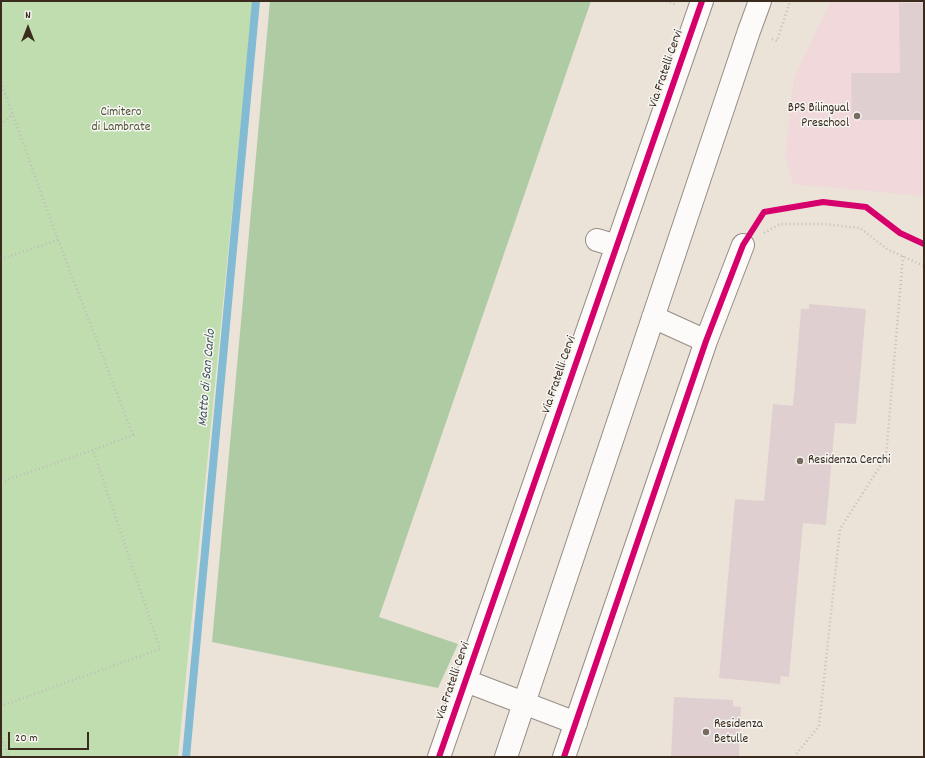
<!DOCTYPE html>
<html>
<head>
<meta charset="utf-8">
<style>
	body { margin:0 }
	#map { position:relative; width:925px; height:758px; overflow:hidden; background:#ece3d8; font-family:Dekko,sans-serif }
	canvas { display:block }
	.frame { position:absolute; inset:0; border:2px solid #3b2a1e; pointer-events:none }
	.north { position:absolute; left:8px; top:8px; width:40px; height:40px; -webkit-text-stroke:3px #f6f6f2; paint-order:stroke; rotate:0deg; font-size:11px; font-weight:700; line-height:16px; text-align:center; color:#3b2a1e }
	.north::after { content:''; display:block; margin:auto; width:14px; height:18px; background:#3b2a1e; clip-path:polygon(50% 0,100% 100%,50% 72%,0 100%) }
	.scale { position:absolute; left:8px; top:732px; width:81px; height:18px; box-sizing:border-box; border:2px solid #3b2a1e; border-top:0; padding-left:5px; font-size:12px; line-height:14px; white-space:nowrap; color:#3b2a1e; -webkit-text-stroke:3px #f6f6f2; paint-order:stroke }
</style>
</head>
<body>
<div id="map">
<canvas width="925" height="758"></canvas>
<div class="frame"></div>
<div class="north">N</div>
<div class="scale">20 m</div>
</div>
<script>
const context = document.querySelector('canvas').getContext('2d');
context.lineJoin = 'round';
function paint(path, color) {
  context.fillStyle = color;
  context.fill(path, 'evenodd');
}
function toPath(rows) {
  const path = new Path2D();
  for (const r of rows) {
    path.moveTo(r[0], r[1]);
    for (let i = 2; i < r.length; i += 2) path.lineTo(r[i], r[i + 1]);
  }
  return path;
}
function stroke(path, color, width, dash) {
  context.strokeStyle = color;
  context.lineWidth = width;
  context.lineCap = dash ? 'butt' : 'round';
  context.setLineDash(dash || []);
  context.stroke(path);
}
function write(font, color, halo, rows, align = 'center') {
  context.font = font + ' Dekko,sans-serif';
  context.lineWidth = 3;
  context.setLineDash([]);
  context.textBaseline = 'middle';
  context.strokeStyle = halo;
  context.fillStyle = color;
  for (const [text, x, y, turn = 0] of rows) {
    context.save();
    context.translate(x, y);
    context.rotate((+turn || 0) * Math.PI / 180);
    context.textAlign = isNaN(turn) ? turn : align;
    if (halo) context.strokeText(text, 0, 0);
    context.fillText(text, 0, 0);
    context.restore();
  }
}
paint(toPath([
	[831,1,924,1,924,196,793,184,785,155,794,77]
]), '#f0d8db');
paint(toPath([
	[1,1,253,1,178,757,1,757]
]), '#bfddaf');
paint(toPath([
	[270,1,591,1,379,617,458,644,438,688,212,642]
]), '#aecba4');
stroke(toPath([
	[186,757,256,1]
]), '#82bbd3', 8);
paint(toPath([
	[899,3,924,3,924,120,852,120,851,73,900,73],
	[809,304,866,309,856,424,835,423,826,525,803,523,789,677,781,676,780,684,719,678,735,499,764,501,773,404,793,406,801,309,809,309],
	[674,697,733,700,733,706,741,707,739,757,671,757]
]), '#e0cfd1');
const minor = toPath([
	[597,240,617,246],
	[653,317,706,341],
	[466,681,576,723],
	[439,757,702,1],
	[506,757,749,31,760,1],
	[564,757,706,341,743,245]
]);
stroke(minor, '#958d86', 24);
stroke(toPath([
	[666,1,675,4],
	[772,39,777,41,790,1],
	[1,82,58,240,1,259],
	[1,125,13,113],
	[764,233,780,224,825,224,860,228,887,249,924,266],
	[58,240,133,435,93,450],
	[1,482,93,450,160,649,1,706],
	[1,702,2,706],
	[1,738,10,757],
	[794,757,819,726,840,529,886,457,903,256]
]), '#c0bdb9', 2.5, [1, 3]);
stroke(minor, '#fcfbf9', 22);
stroke(toPath([
	[439,757,702,1],
	[564,757,706,341,743,245,764,212,823,202,866,207,900,233,924,244]
]), '#d6006c', 6);
for (const [x, y, r, color] of [
	[857,116,4,"#796b5f"],
	[800,461,4,"#796b5f"],
	[706,732,4,"#796b5f"]
]) {
  const dot = new Path2D();
  dot.arc(x, y, r, 0, 2 * Math.PI);
  context.fillStyle = color;
  context.fill(dot);
  stroke(dot, '#f6f6f2', 1.5);
}
write('13px', '#3b2a1e', '#f6f6f2', [
	["Via Fratelli Cervi",667,69,-71],
	["Via Fratelli Cervi",560,375,-71],
	["Via Fratelli Cervi",454,681,-71]
]);
write('13px', '#3b2a1e', '#f6f6f2', [
	["BPS Bilingual",849,109,"right"],
	["Preschool",849,124,"right"],
	["Residenza Cerchi",808,461],
	["Residenza",714,725],
	["Betulle",714,740]
], 'left');
write('13px', '#53563a', '#f6f6f2', [
	["Cimitero",121,113],
	["di Lambrate",121,128]
]);
write('italic 14px', '#44575d', '#f6f6f2', [
	["Matto di San Carlo",208,378,-85]
]);
</script>
</body>
</html>
